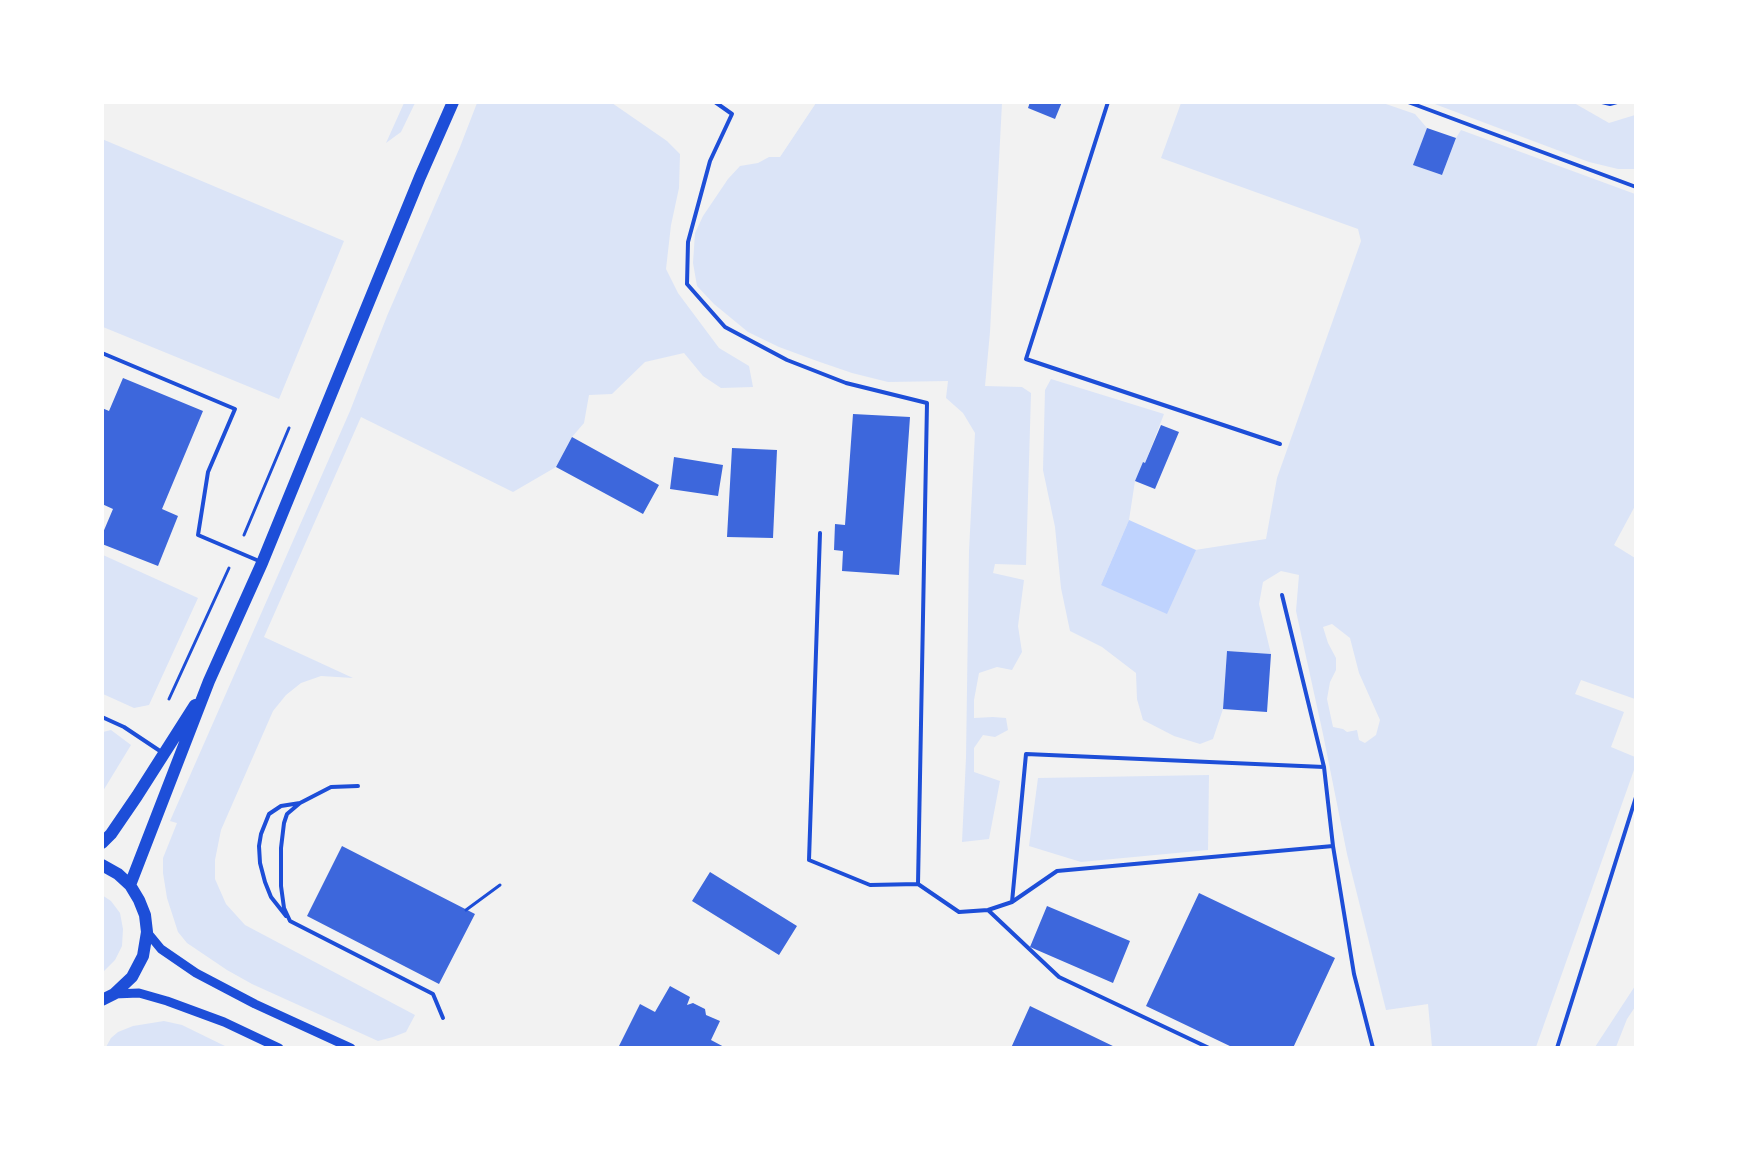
<!DOCTYPE html>
<html>
<head>
<meta charset="utf-8">
<style>
	body { margin:0 }
	#map { position:relative; width:1738px; height:1150px; overflow:hidden; background:#f2f2f2; font-family:Quicksand,sans-serif }
	canvas { display:block }
	.frame { position:absolute; inset:0; border:104px solid #fff; pointer-events:none }
</style>
</head>
<body>
<div id="map">
<canvas width="1738" height="1150"></canvas>
<div class="frame"></div>
</div>
<script>
const context = document.querySelector('canvas').getContext('2d');
context.lineJoin = 'round';
function paint(path, color) {
  context.fillStyle = color;
  context.fill(path, 'evenodd');
}
function toPath(rows) {
  const path = new Path2D();
  for (const r of rows) {
    path.moveTo(r[0], r[1]);
    for (let i = 2; i < r.length; i += 2) path.lineTo(r[i], r[i + 1]);
  }
  return path;
}
function stroke(path, color, width, dash) {
  context.strokeStyle = color;
  context.lineWidth = width;
  context.lineCap = dash ? 'butt' : 'round';
  context.setLineDash(dash || []);
  context.stroke(path);
}
paint(toPath([
	[404,103,415,103,401,132,386,143],
	[477,103,612,103,667,141,680,154,679,188,671,225,666,269,678,293,719,348,749,366,753,387,721,388,703,376,684,353,645,362,612,394,589,395,584,423,572,437,556,467,513,492,361,417,264,637,353,678,321,676,301,683,286,695,273,711,221,830,215,860,215,879,226,904,245,925,415,1015,406,1032,393,1037,378,1041,252,984,227,970,187,943,178,932,167,898,163,873,163,858,177,823,170,821,350,411,387,316,460,147],
	[816,103,1002,103,990,332,985,386,1022,387,1031,393,1026,565,995,564,993,573,1024,580,1018,626,1022,652,1012,670,997,667,979,673,974,700,974,718,993,717,1006,718,1008,730,995,737,983,735,974,748,974,772,1000,781,989,839,962,842,966,758,969,551,975,433,963,413,946,398,948,381,888,382,852,373,817,361,779,347,748,332,714,304,697,286,693,263,695,233,703,216,728,179,740,166,758,163,769,157,780,157],
	[1181,103,1383,103,1415,114,1427,128,1414,165,1442,175,1456,138,1461,130,1635,194,1635,506,1614,545,1635,558,1635,699,1581,680,1575,694,1624,712,1611,747,1635,757,1635,767,1536,1047,1432,1047,1428,1004,1386,1010,1347,854,1323,734,1296,611,1299,575,1281,571,1263,582,1259,604,1271,654,1227,651,1223,709,1213,739,1200,744,1174,736,1143,720,1137,699,1136,673,1102,647,1070,631,1061,588,1055,527,1043,470,1045,390,1051,379,1164,414,1145,463,1143,463,1135,481,1129,520,1101,585,1195,550,1266,539,1277,478,1361,241,1358,229,1161,158],
	[1332,624,1350,638,1359,673,1380,720,1376,735,1365,743,1359,740,1357,730,1347,732,1343,729,1333,727,1327,699,1330,682,1336,670,1336,658,1328,643,1323,627],
	[1432,103,1574,103,1609,123,1635,115,1635,169,1618,169,1589,162],
	[102,139,344,241,279,399,103,327],
	[103,555,198,598,149,705,134,708,103,694],
	[111,730,131,745,103,791,103,732],
	[1209,775,1208,850,1081,862,1029,846,1038,778],
	[102,895,111,901,120,913,123,929,122,946,115,960,103,972],
	[1635,986,1635,1007,1627,1019,1616,1047,1595,1047],
	[164,1021,182,1025,227,1047,106,1047,111,1038,118,1032,133,1026]
]), '#dbe4f7');
paint(toPath([
	[1129,520,1196,550,1167,614,1101,585]
]), '#bfd3fe');
paint(toPath([
	[1030,102,1062,102,1055,119,1028,108],
	[1427,128,1456,138,1442,175,1413,165],
	[123,378,203,411,162,509,178,516,158,566,102,544,102,535,113,509,102,504,102,408,109,411],
	[853,414,910,417,899,575,842,571,843,551,834,550,835,524,845,525],
	[1161,425,1179,432,1155,489,1135,481,1143,462,1145,463],
	[572,437,659,485,643,514,556,467],
	[732,448,777,450,773,538,727,537],
	[674,457,723,465,718,496,670,489],
	[1227,651,1271,654,1267,712,1223,709],
	[342,846,475,914,439,984,307,916],
	[710,872,797,926,779,955,692,901],
	[1199,893,1335,958,1293,1048,1234,1048,1146,1006],
	[1047,906,1130,941,1113,983,1030,947],
	[670,986,690,997,687,1005,693,1003,705,1009,706,1015,720,1021,711,1040,726,1048,618,1048,640,1004,655,1012],
	[1030,1006,1117,1048,1011,1048]
]), '#3d67dc');
stroke(toPath([
	[244,535,289,428],
	[169,699,229,568],
	[466,910,500,885]
]), '#1d4ed8', 3);
stroke(toPath([
	[715,102,732,114,710,161,688,242,687,284,725,327,787,360,846,383,927,403,918,884,959,912,988,910,1012,902,1057,871,1333,846,1324,767,1282,595],
	[1108,102,1026,359,1280,444],
	[1408,102,1636,187],
	[1602,102,1610,104,1617,102],
	[102,353,235,409,208,472,198,535,259,561],
	[820,533,809,860,870,885,918,884],
	[102,717,124,727,163,753],
	[358,786,331,787,300,803,287,814,284,823,281,848,281,886,284,908,290,921,433,994,443,1018],
	[1333,846,1354,974,1373,1048],
	[1012,902,1026,754,1324,767],
	[988,910,1059,977,1209,1048],
	[286,916,271,897,265,882,260,863,259,846,261,834,269,814,281,806,300,803],
	[1557,1048,1636,797]
]), '#1d4ed8', 4);
stroke(toPath([
	[147,932,161,949,196,973,255,1004,351,1048],
	[114,994,139,993,167,1001,224,1022,279,1048]
]), '#1d4ed8', 9);
stroke(toPath([
	[102,843,111,834,137,796,195,705],
	[102,865,118,874,130,885,139,900,145,915,147,932,143,956,132,977,114,994,102,1000],
	[130,885,209,681,262,563,420,177,453,102]
]), '#1d4ed8', 12);
</script>
</body>
</html>
